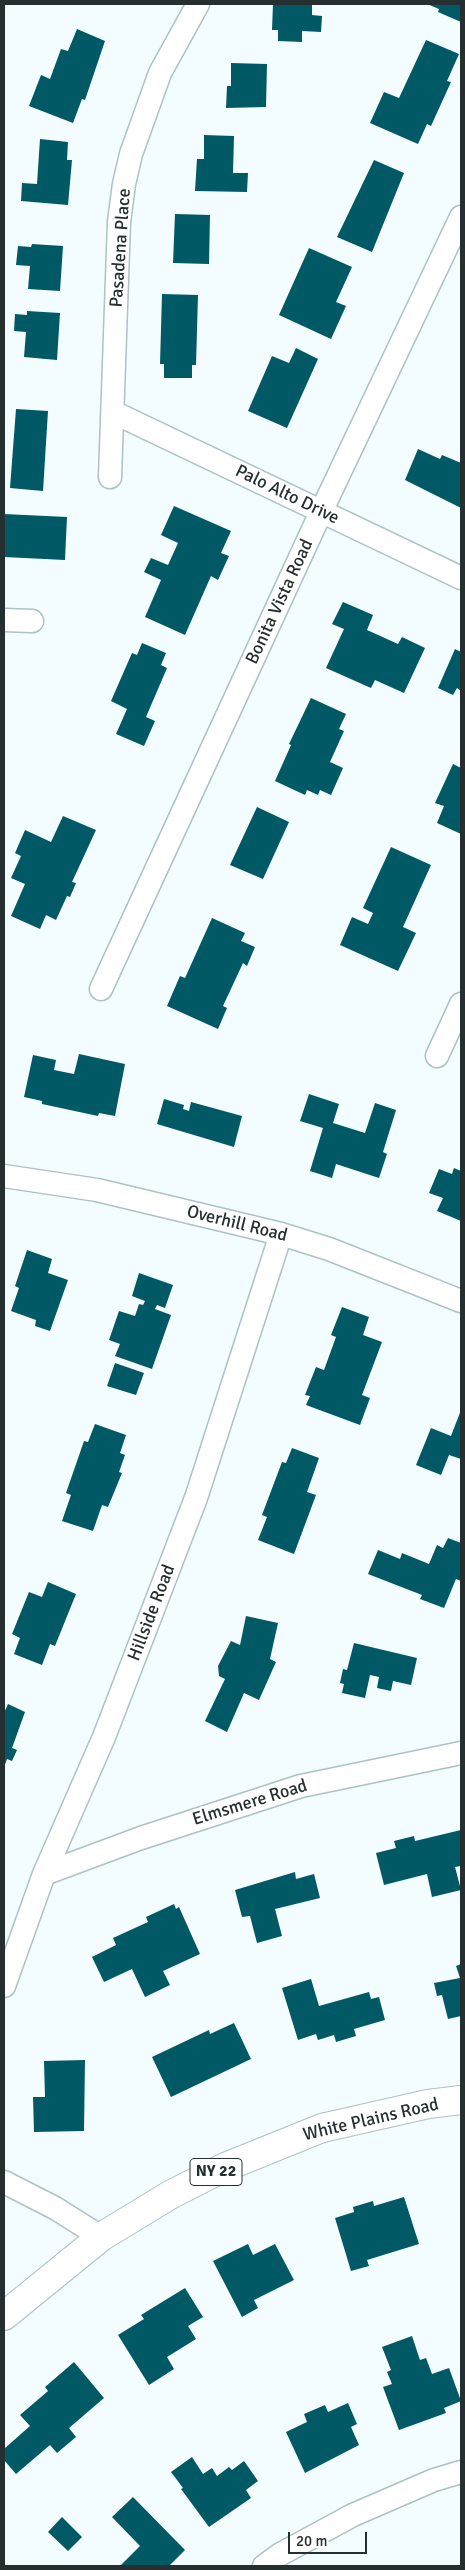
<!DOCTYPE html>
<html>
<head>
<meta charset="utf-8">
<style>
	body { margin:0 }
	#map { position:relative; width:465px; height:2570px; overflow:hidden; background:#f3fcfe; font-family:Signika,sans-serif }
	canvas { display:block }
	.frame { position:absolute; inset:0; border:5px solid #262f30; pointer-events:none }
	.scale { position:absolute; left:288px; top:2532px; width:79px; height:22px; box-sizing:border-box; border:2px solid #262f30; border-top:0; padding-left:6px; font-size:15px; line-height:18px; white-space:nowrap; color:#262f30; -webkit-text-stroke:4px #fff; paint-order:stroke }
</style>
</head>
<body>
<div id="map">
<canvas width="465" height="2570"></canvas>
<div class="frame"></div>
<div class="scale">20 m</div>
</div>
<script>
const context = document.querySelector('canvas').getContext('2d');
context.lineJoin = 'round';
function paint(path, color) {
  context.fillStyle = color;
  context.fill(path, 'evenodd');
}
function toPath(rows) {
  const path = new Path2D();
  for (const r of rows) {
    path.moveTo(r[0], r[1]);
    for (let i = 2; i < r.length; i += 2) path.lineTo(r[i], r[i + 1]);
  }
  return path;
}
function stroke(path, color, width, dash) {
  context.strokeStyle = color;
  context.lineWidth = width;
  context.lineCap = dash ? 'butt' : 'round';
  context.setLineDash(dash || []);
  context.stroke(path);
}
function write(font, color, halo, rows, align = 'center') {
  context.font = font + ' Signika,sans-serif';
  context.lineWidth = 5;
  context.setLineDash([]);
  context.textBaseline = 'middle';
  context.strokeStyle = halo;
  context.fillStyle = color;
  for (const [text, x, y, turn = 0] of rows) {
    context.save();
    context.translate(x, y);
    context.rotate((+turn || 0) * Math.PI / 180);
    context.textAlign = isNaN(turn) ? turn : align;
    if (halo) context.strokeText(text, 0, 0);
    context.fillText(text, 0, 0);
    context.restore();
  }
}
paint(toPath([
	[273,4,312,4,312,15,322,16,321,32,302,31,302,42,278,41,278,30,272,30],
	[427,4,461,4,461,22,438,12,439,9],
	[77,29,105,41,85,100,82,99,73,123,29,106,41,75,50,79,61,49,68,51],
	[426,40,459,54,447,81,451,82,431,126,427,124,418,144,370,123,384,92,399,98],
	[231,63,267,64,266,107,226,108,227,86,231,86],
	[204,135,234,136,233,173,248,173,247,192,195,191,197,159,204,159],
	[40,139,68,142,67,160,72,160,68,205,21,201,22,183,37,184],
	[374,160,404,173,372,252,337,237],
	[175,214,210,215,209,264,173,263],
	[32,244,63,246,60,291,28,289,30,266,16,265,18,246,31,247],
	[309,248,352,267,336,302,346,306,331,339,279,315],
	[162,294,198,295,196,365,192,365,192,378,164,378,164,364,160,364],
	[27,311,60,313,57,360,24,357,26,332,14,331,15,314,27,315],
	[296,348,318,359,287,428,248,411,272,356,289,363],
	[16,409,48,411,43,491,10,488],
	[418,449,440,459,442,455,461,463,461,508,405,480],
	[174,506,231,531,221,553,229,556,218,580,211,576,185,635,145,617,161,580,144,572,151,558,168,565,178,543,161,535],
	[4,514,67,517,65,560,4,557],
	[343,602,373,615,367,630,398,644,402,637,425,648,404,693,375,680,371,688,326,668,344,629,332,624],
	[142,643,166,653,161,665,167,668,146,717,155,721,144,746,116,734,127,709,111,701,132,653,137,655],
	[455,649,461,652,461,691,457,688,453,695,438,688],
	[311,698,346,714,339,729,344,731,330,762,343,768,331,795,320,790,318,795,307,790,305,795,275,781,291,745,289,744],
	[453,764,461,768,461,834,437,823,444,806,435,803],
	[257,807,289,822,263,879,230,865],
	[63,816,96,830,72,882,76,883,70,897,67,896,56,920,46,915,40,929,11,916,25,884,11,878,21,856,15,853,25,830,51,842],
	[391,847,431,865,403,927,416,933,398,971,340,945,352,917,368,924,373,913,363,908],
	[212,918,245,933,241,941,255,947,247,966,243,963,223,1006,227,1008,218,1029,167,1006,180,976,185,978],
	[79,1054,125,1064,115,1116,99,1113,98,1116,42,1104,42,1101,24,1097,33,1055,56,1060,54,1070,74,1074],
	[309,1094,339,1104,333,1123,365,1133,375,1103,396,1110,383,1152,387,1154,379,1178,336,1164,332,1178,310,1171,323,1128,300,1121],
	[164,1099,184,1105,183,1109,189,1111,191,1102,242,1116,234,1147,157,1124],
	[454,1168,461,1171,461,1221,437,1211,443,1198,429,1193,439,1169,452,1174],
	[27,1250,52,1259,48,1273,68,1280,50,1331,35,1326,36,1320,11,1311,19,1288,15,1286],
	[139,1273,173,1285,165,1308,157,1305,155,1309,171,1315,152,1369,115,1356,120,1344,109,1340,119,1311,135,1316,139,1304,143,1305,145,1301,132,1296],
	[342,1307,369,1317,363,1335,382,1342,362,1395,370,1398,360,1425,306,1405,310,1396,305,1395,316,1367,324,1370,336,1337,331,1335],
	[115,1363,144,1373,136,1395,107,1386],
	[461,1410,461,1459,449,1455,441,1475,416,1465,431,1428,451,1436],
	[95,1424,126,1435,120,1453,125,1455,119,1472,122,1473,108,1507,102,1505,93,1531,62,1521,71,1495,66,1493,84,1441,88,1442],
	[292,1448,319,1458,307,1492,316,1495,294,1554,258,1540,267,1517,262,1515,282,1462,286,1463],
	[448,1538,461,1543,461,1581,456,1579,444,1608,420,1599,422,1595,368,1574,378,1550,400,1559,402,1553,429,1564,437,1545,443,1548],
	[48,1582,76,1594,55,1646,50,1644,42,1665,14,1654,20,1638,12,1634,29,1592,42,1597],
	[246,1616,278,1623,270,1659,276,1662,259,1700,244,1693,227,1732,205,1721,225,1679,219,1676,218,1666,231,1641,240,1645],
	[354,1643,417,1658,411,1685,393,1681,391,1691,377,1688,379,1677,370,1675,365,1698,342,1693,344,1684,340,1683,343,1669,347,1670],
	[8,1704,25,1712,12,1748,17,1750,12,1761,7,1759,4,1767,4,1713],
	[461,1830,461,1866,455,1867,461,1890,432,1897,427,1874,384,1885,376,1853,396,1848,394,1841,414,1836,415,1841],
	[295,1872,296,1879,314,1874,320,1898,275,1909,282,1936,257,1943,250,1916,242,1917,235,1890],
	[174,1904,176,1909,179,1907,200,1954,163,1971,170,1985,145,1997,132,1969,104,1982,92,1957,116,1945,113,1938,148,1922,146,1917],
	[461,1964,461,2016,448,2019,442,1995,437,1996,434,1983,460,1978,456,1966],
	[311,1979,319,2006,369,1992,371,1999,379,1997,385,2020,354,2029,356,2036,336,2042,334,2035,318,2040,316,2034,298,2040,282,1988],
	[234,2023,251,2059,171,2097,152,2057,209,2030,210,2034],
	[85,2060,84,2131,34,2132,33,2097,45,2097,44,2061],
	[404,2197,419,2244,367,2260,369,2266,351,2271,335,2218,354,2212,353,2207,373,2201,374,2206],
	[248,2244,253,2255,275,2244,294,2280,254,2300,258,2308,242,2317,213,2261],
	[185,2288,203,2317,188,2326,196,2339,167,2357,174,2369,149,2385,118,2335,144,2319,141,2315],
	[412,2336,420,2360,426,2358,432,2374,449,2368,461,2401,444,2408,446,2413,399,2430,383,2387,392,2384,387,2372,391,2370,382,2347],
	[74,2362,104,2398,69,2428,76,2437,57,2453,50,2445,16,2474,4,2460,4,2449,30,2426,20,2415,48,2391,45,2387],
	[348,2403,357,2424,351,2427,359,2445,305,2473,286,2432,307,2422,304,2414,325,2405,328,2412],
	[192,2457,203,2474,212,2468,217,2476,229,2467,232,2470,244,2461,258,2481,246,2490,251,2498,209,2527,181,2489,183,2488,171,2472],
	[133,2497,185,2550,169,2566,120,2566,140,2546,112,2517],
	[62,2517,82,2537,68,2551,48,2532]
]), '#005964');
const minor = toPath([
	[113,412,461,578],
	[110,477,119,222,124,184,131,154,160,73,198,4],
	[4,620,32,621],
	[101,989,321,512,461,217],
	[437,1056,461,1004],
	[4,1176,97,1190,281,1234,329,1249,461,1301],
	[44,1874,141,1838,301,1786,461,1753],
	[4,1986,44,1874,104,1737,196,1498,281,1234],
	[4,2182,55,2208,101,2237],
	[264,2566,279,2555,353,2515,434,2480,461,2472]
]);
const primary = toPath([
	[4,2316,101,2237,170,2195,223,2168,322,2128,428,2104,461,2100]
]);
stroke(minor, '#abc2c6', 25);
stroke(primary, '#abc2c6', 30);
stroke(minor, '#fff', 22);
stroke(primary, '#fff', 28);
for (const [x, y, w] of [
	[216,2172,52]
]) {
  const box = new Path2D();
  box.roundRect(x - w / 2, y - 13.5, w, 27, 4);
  context.fillStyle = '#fff';
  context.fill(box);
  stroke(box, '#262f30', 1);
}
write('bold 16px', '#262f30', null, [
	["NY 22",216,2172]
]);
write('18px', '#262f30', '#fff', [
	["Pasadena Place",121,248,-86],
	["Palo Alto Drive",287,495,26],
	["Bonita Vista Road",280,602,-65],
	["Overhill Road",237,1224,14],
	["Hillside Road",152,1613,-69],
	["Elmsmere Road",250,1803,-17],
	["White Plains Road",371,2120,-13]
]);
</script>
</body>
</html>
